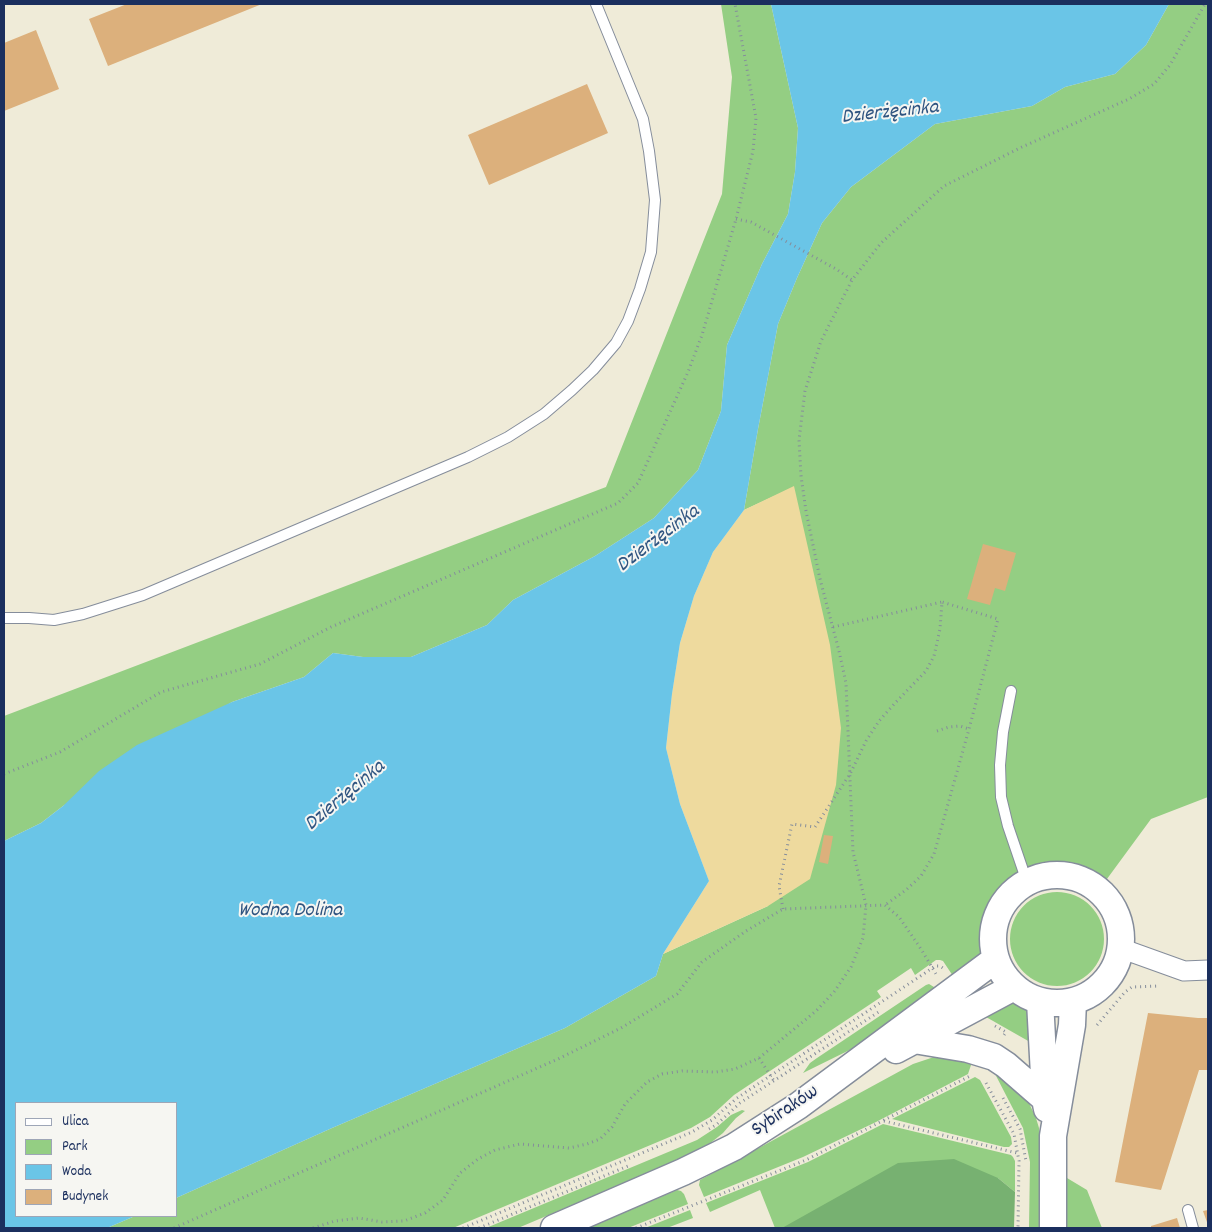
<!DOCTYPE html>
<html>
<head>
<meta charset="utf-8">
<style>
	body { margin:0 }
	#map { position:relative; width:1212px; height:1232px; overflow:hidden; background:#efebd8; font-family:Dekko,sans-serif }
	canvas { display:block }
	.frame { position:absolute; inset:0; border:5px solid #1b2f5e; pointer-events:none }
	.legend { position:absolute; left:15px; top:1102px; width:162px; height:115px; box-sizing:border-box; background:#f6f6f2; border:1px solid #9ea6b7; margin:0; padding:6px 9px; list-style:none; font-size:15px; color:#1b2f5e }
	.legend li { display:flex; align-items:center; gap:10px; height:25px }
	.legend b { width:25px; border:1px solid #9ea6b7 }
</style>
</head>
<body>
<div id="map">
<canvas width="1212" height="1232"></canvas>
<div class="frame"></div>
<ul class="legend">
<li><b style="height:6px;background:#fff"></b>Ulica</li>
<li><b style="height:14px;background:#94ce83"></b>Park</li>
<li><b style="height:14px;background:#6ac5e7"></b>Woda</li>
<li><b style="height:14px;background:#dcb07c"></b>Budynek</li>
</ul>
</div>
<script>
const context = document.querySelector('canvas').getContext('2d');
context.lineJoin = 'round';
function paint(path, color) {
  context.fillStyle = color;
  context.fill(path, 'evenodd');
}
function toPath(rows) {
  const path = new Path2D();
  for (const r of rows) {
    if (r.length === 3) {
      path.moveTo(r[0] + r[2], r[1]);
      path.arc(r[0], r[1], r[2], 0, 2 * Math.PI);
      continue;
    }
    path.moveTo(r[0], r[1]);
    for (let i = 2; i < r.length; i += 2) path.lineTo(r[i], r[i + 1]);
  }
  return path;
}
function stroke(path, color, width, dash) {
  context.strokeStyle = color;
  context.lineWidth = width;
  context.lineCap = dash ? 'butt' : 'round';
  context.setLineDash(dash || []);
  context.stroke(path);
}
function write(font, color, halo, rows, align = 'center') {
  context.font = font + ' Dekko,sans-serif';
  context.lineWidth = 4;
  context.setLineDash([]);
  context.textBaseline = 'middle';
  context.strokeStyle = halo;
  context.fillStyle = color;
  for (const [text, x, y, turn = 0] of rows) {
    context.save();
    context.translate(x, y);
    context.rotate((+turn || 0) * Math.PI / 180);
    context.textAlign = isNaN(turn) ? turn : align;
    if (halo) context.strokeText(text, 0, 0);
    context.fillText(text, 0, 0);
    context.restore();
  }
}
paint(toPath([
	[721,4,771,4,798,128,795,172,788,214,762,264,727,345,721,411,698,470,654,518,595,556,513,600,487,625,411,657,363,657,333,653,304,677,232,702,63,806,41,823,4,841,4,716,606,487,722,194,732,77],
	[1169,4,1208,4,1208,797,1151,819,1104,883,1092,875,1079,869,1065,866,1051,866,1037,869,1025,874,1012,882,1002,893,993,904,988,917,984,946,976,962,955,979,943,961,940,960,936,960,915,975,911,968,877,991,881,997,734,1095,710,1117,691,1128,453,1228,107,1228,135,1216,176,1216,176,1198,332,1128,565,1028,656,976,663,954,768,906,794,487,744,510,758,429,778,324,797,278,822,223,851,187,935,124,1032,106,1065,87,1115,74,1146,45],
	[1057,939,47],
	[929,984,934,987,938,992,880,1035,803,1073,810,1063,817,1058,926,985],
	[1012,1001,1022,1004,1027,1010,1031,1022,1030,1042,979,1013],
	[951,1056,973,1059,968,1074,876,1122,803,1157,704,1197,699,1185,700,1180,913,1064,934,1057],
	[993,1070,1019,1088,1029,1103,1036,1118,1039,1128,1041,1144,1039,1228,1029,1228,1030,1162,1023,1128],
	[975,1077,980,1080,1011,1137,1012,1144,1009,1147,1004,1147,892,1119],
	[742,1110,745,1111,736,1118,723,1133,703,1149,667,1165,518,1228,486,1228,697,1140,717,1127,731,1115],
	[883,1124,1011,1155,1013,1157,1015,1161,1015,1192,998,1178,782,1228,775,1228,760,1190,710,1212,706,1203,808,1162],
	[1067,1178,1087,1190,1102,1228,1066,1228],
	[677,1190,681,1191,684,1194,688,1204,628,1228,588,1228],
	[690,1210,693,1218,667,1228,645,1228]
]), '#94ce83');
paint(toPath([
	[954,1159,998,1178,1015,1192,1014,1228,782,1228,898,1163]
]), '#77b171');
paint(toPath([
	[794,486,830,645,841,728,836,785,810,879,768,906,663,954,709,881,680,804,666,748,672,694,680,643,694,596,713,552,744,510]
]), '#eeda9e');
paint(toPath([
	[771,4,1169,4,1146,45,1115,74,1065,87,1032,106,935,124,851,187,822,223,797,278,778,324,758,429,744,510,713,552,694,596,680,643,672,694,666,748,680,804,709,881,663,954,656,976,565,1028,332,1128,176,1198,176,1103,16,1103,16,1216,135,1216,107,1228,4,1228,4,841,41,823,63,806,99,771,137,745,232,702,304,677,333,653,363,657,411,657,487,625,513,600,595,556,654,518,698,470,721,411,727,345,762,264,788,214,795,172,798,128]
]), '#6ac5e7');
paint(toPath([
	[127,4,262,4,108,66,89,19],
	[36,30,59,89,4,111,4,43],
	[587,84,608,133,489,185,468,135],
	[983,544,1016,553,1005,591,995,588,990,605,967,599],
	[824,835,833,836,828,864,819,862],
	[1148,1013,1198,1018,1208,1018,1208,1070,1199,1070,1161,1190,1115,1182],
	[1208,1210,1208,1225,1203,1211],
	[1177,1218,1180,1228,1151,1228,1151,1226]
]), '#dcb07c');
const lane = toPath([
	[4,618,29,618,54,620,83,614,143,595,468,457,508,437,544,414,572,390,593,370,616,343,628,321,640,289,651,252,655,200,649,151,643,119,596,4],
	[1011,691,1003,732,1000,765,1001,797,1008,826,1027,882],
	[1188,1210,1193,1228]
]);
const street = toPath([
	[1120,948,1184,971,1208,970]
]);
const secondary = toPath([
	[1057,939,64],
	[1040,1001,1044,1075,1045,1099,1047,1109],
	[914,1040,968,1049,994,1057,1006,1065,1045,1099],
	[896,1050,1014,987],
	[554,1228,683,1172,734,1147,798,1106,996,959],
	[1053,1228,1053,1136,1072,1025,1073,1001]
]);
stroke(lane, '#858d9b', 12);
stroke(street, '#858d9b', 21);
stroke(secondary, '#858d9b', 29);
stroke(toPath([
	[736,219,751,222,836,269,852,280],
	[833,627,942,602],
	[937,731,949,727,960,726,969,729],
	[4,774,60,752,161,692,260,664,331,627,618,503,638,483,688,372,702,335,736,219,753,151,756,118,735,4],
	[783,909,779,886,792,824,815,827,850,774,866,741,879,721,896,702,926,671,934,656,940,629,942,602,998,619,969,729,934,854,921,876,906,890,885,905],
	[1097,1025,1125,992,1132,987,1159,986],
	[995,1026,1006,1032,1004,1035],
	[759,1058,774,1081],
	[986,1083,1014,1134,1019,1161,1018,1228],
	[1003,1098,1020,1129,1026,1161],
	[884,1121,1017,1153],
	[709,1129,716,1125,740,1103,880,1011],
	[174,1228,558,1059,621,1028,677,994,702,962,746,931,783,909,885,905,899,917,921,949,936,974],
	[313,1228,335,1221,359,1218,382,1222,404,1221,425,1213,443,1200,460,1173,478,1159,495,1150,520,1144,569,1148,587,1144,600,1139,612,1127,625,1104,647,1082,662,1074,682,1071,716,1072,735,1069,759,1058,816,1011,834,992,851,967,863,938,866,905,853,852,846,683,839,651,820,579,806,511,801,476,799,440,805,391,821,341,852,280,881,243,944,186,1022,147,1129,99,1154,84,1170,65,1205,4],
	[463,1228,692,1132,712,1120,737,1098,925,973,935,966,940,966,943,968],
	[479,1228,628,1166],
	[636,1228,806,1160,970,1076]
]), '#858d9b', 3, [1, 4]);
stroke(lane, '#fff', 10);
stroke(street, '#fff', 19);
stroke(secondary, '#fff', 26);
write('20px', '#1b2f5e', '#f6f6f2', [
	["Sybiraków",786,1112,-34]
]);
write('italic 21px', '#2f5480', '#f6f6f2', [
	["Dzierżęcinka",890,114,-6],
	["Dzierżęcinka",659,540,-37],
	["Dzierżęcinka",346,797,-40],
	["Wodna Dolina",290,912]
]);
</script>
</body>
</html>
